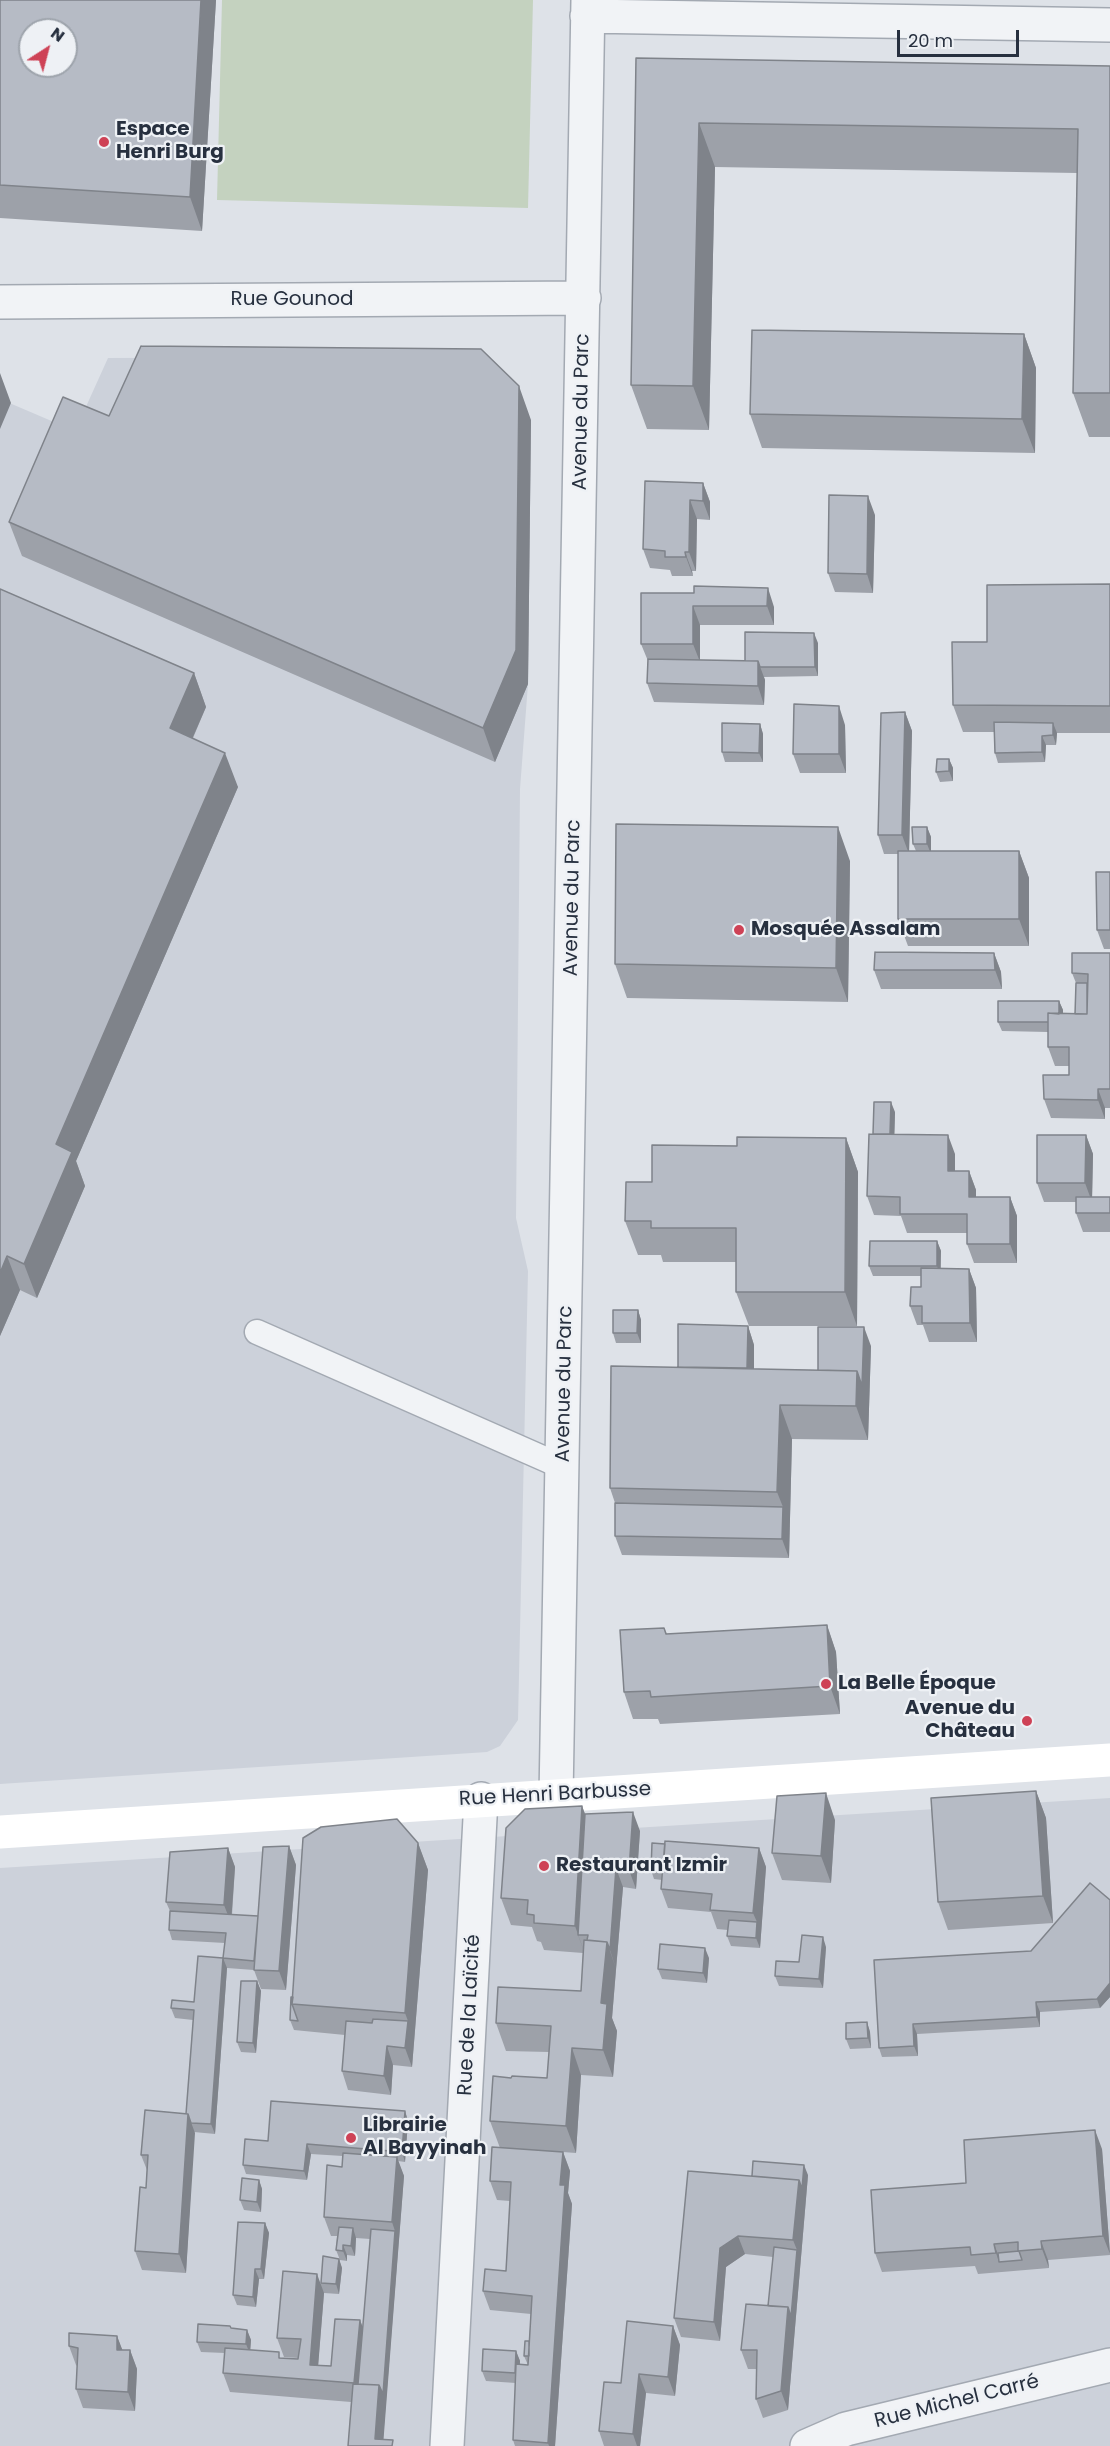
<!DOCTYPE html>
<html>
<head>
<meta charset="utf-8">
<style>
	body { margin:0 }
	#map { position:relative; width:1110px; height:2446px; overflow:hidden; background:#dee2e8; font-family:Poppins,sans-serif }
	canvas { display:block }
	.north { position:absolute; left:18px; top:18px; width:60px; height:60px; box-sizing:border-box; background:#eef1f5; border:2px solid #9ea4ac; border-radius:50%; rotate:36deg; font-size:16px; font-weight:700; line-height:24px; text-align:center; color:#27303f }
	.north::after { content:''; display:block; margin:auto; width:21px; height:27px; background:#ce4256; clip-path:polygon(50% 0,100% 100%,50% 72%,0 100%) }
	.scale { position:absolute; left:897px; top:30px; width:122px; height:27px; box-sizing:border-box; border:3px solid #27303f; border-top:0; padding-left:8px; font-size:18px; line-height:21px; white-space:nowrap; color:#27303f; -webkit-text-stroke:4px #eef1f5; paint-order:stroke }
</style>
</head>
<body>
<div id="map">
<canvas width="1110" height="2446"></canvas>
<div class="north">N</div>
<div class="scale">20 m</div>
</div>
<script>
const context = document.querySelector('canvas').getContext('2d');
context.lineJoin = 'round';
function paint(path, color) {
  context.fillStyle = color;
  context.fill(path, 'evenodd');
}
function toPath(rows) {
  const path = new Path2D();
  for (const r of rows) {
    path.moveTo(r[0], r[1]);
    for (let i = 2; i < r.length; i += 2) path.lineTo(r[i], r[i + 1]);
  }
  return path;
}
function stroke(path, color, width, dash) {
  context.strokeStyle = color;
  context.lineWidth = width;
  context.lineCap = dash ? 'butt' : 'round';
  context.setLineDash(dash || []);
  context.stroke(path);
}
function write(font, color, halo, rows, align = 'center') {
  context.font = font + ' Poppins,sans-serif';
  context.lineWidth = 4.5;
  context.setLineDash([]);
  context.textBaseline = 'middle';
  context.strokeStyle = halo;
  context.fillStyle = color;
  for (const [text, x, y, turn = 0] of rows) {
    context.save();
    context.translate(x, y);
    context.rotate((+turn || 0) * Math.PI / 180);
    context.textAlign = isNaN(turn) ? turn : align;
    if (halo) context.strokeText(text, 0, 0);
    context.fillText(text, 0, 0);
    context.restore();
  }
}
paint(toPath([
	[456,357,528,684,520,789,516,1218,528,1271,518,1720,500,1746,487,1752,0,1784,0,399,75,431,108,358],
	[1110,1798,1110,2446,0,2446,0,1868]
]), '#ccd1da');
paint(toPath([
	[222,0,533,0,528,208,217,200]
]), '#c4d2bf');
const lane = toPath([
	[257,1332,563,1467]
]);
const street = toPath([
	[587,16,1110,25],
	[0,302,584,298],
	[556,1796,588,0],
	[447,2446,481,1799],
	[807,2446,846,2429,1110,2365]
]);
stroke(lane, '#a3a9b2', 27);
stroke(street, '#a3a9b2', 36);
stroke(lane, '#f1f3f6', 24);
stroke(street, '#f1f3f6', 33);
stroke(toPath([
	[0,1832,1110,1760]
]), '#fff', 33);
paint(toPath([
	[0,0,216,0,202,231,0,218],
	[636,58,1110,66,1110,437,1089,437,1073,393,1077,173,715,167,709,430,647,429,631,385],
	[1024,334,1036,368,1035,453,762,448,750,414],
	[109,416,531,420,528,684,495,762,22,556,9,522],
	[703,483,710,502,710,520,697,519,696,571,692,571,693,576,672,576,670,570,650,568,643,549],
	[875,515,873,593,835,592,828,573],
	[1110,584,1110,733,1057,733,1056,745,1046,745,1045,762,998,763,995,753,994,732,963,732,953,705,987,642],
	[0,589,194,673,206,707,193,738,238,787,76,1161,85,1186,37,1298,20,1290,0,1336],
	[694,593,774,607,774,625,700,625,700,660,745,661,818,643,818,676,764,677,765,680,764,705,654,702,647,683,648,661,641,644],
	[905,712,912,731,909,851,916,851,913,844,927,827,931,837,931,851,1019,851,1029,878,1029,946,908,946,898,919,898,854,884,854,878,835],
	[760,724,763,734,763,762,725,762,722,752],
	[845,725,846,773,800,773,793,754],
	[949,759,953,768,953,781,940,782,936,772],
	[850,861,848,1002,627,998,615,964],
	[1110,872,1110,949,1104,949,1097,930],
	[994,953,1001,972,1002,989,881,989,874,970],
	[1110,953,1110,1108,1105,1108,1105,1119,1051,1118,1044,1099,1069,1075,1069,1066,1055,1066,1048,1047,1048,1032,1002,1031,998,1022,1059,1001,1063,1010,1063,1014,1075,1014,1076,983,1072,973],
	[895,1112,894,1134,955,1154,955,1171,969,1171,976,1190,976,1197,1010,1197,1017,1216,1017,1263,974,1263,967,1244,967,1233,907,1233,901,1216,874,1215,867,1196,873,1134],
	[1086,1135,1093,1154,1092,1197,1110,1197,1110,1232,1083,1232,1076,1213,1076,1202,1044,1202,1037,1183],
	[846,1138,858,1172,857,1326,749,1326,736,1292,736,1262,663,1262,661,1255,638,1255,625,1221,652,1182,737,1146],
	[937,1241,941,1251,941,1268,969,1269,976,1288,977,1342,929,1342,923,1325,917,1325,910,1306,921,1287,921,1276,873,1276,869,1266],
	[638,1310,641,1320,641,1343,616,1343,613,1333],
	[748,1326,754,1345,754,1369,818,1370,871,1346,868,1440,792,1439,789,1558,622,1555,615,1536,615,1503,610,1488,678,1367],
	[827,1625,836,1652,840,1714,660,1724,658,1719,633,1719,624,1692,664,1628,667,1634],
	[1036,1791,1046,1818,1053,1923,948,1930,938,1902],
	[582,1806,585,1814,640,1831,636,1889,623,1887,612,2018,617,2031,613,2077,581,2075,576,2153,563,2152,570,2171,568,2193,572,2204,555,2446,515,2446,513,2440,516,2383,486,2381,482,2371,516,2351,520,2361,520,2365,528,2365,524,2356,529,2341,531,2314,490,2310,483,2291,506,2271,510,2201,497,2200,490,2181,500,2148,490,2121,511,2078,547,2078,549,2052,506,2051,496,2023,581,1991,583,1953,544,1950,541,1942,537,1941,532,1927,511,1925,501,1898],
	[835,1820,831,1883,782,1880,772,1853],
	[418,1843,428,1870,412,2067,393,2065,391,2095,348,2090,342,2071,345,2035,294,2030,290,2020,293,1997],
	[289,1846,296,1865,286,1990,261,1989,254,1970,227,1968,215,2134,194,2132,186,2273,142,2270,135,2251,146,2188,147,2170,141,2155,186,2114,193,2020,175,2018,171,2008,194,2002,223,1958,225,1943,172,1940,169,1930,170,1911,166,1902,228,1848,235,1867,232,1915,258,1916],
	[759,1848,766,1867,760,1948,731,1946,727,1936,728,1930,717,1929,711,1912,668,1908,661,1889,662,1880,654,1879,651,1870],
	[1110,1900,1110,1997,1100,2008,1040,2012,1040,2027,917,2034,918,2056,882,2057,879,2048,874,1960,1031,1951],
	[826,1947,823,1988,779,1986,775,1976],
	[709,1958,707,1983,662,1979,658,1969],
	[257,1981,261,1991,256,2053,241,2052,237,2042],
	[867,2022,870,2032,871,2048,850,2049,846,2039],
	[405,2111,408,2121,405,2162,398,2161,404,2176,383,2439,348,2446,351,2402,230,2392,223,2373,225,2353,201,2352,197,2342,247,2330,251,2340,250,2350,281,2358,298,2359,298,2358,284,2357,277,2338,321,2283,339,2259,342,2268,339,2294,324,2293,318,2365,331,2366,360,2320,363,2328,370,2239,356,2238,355,2256,347,2255,347,2261,340,2260,336,2250,337,2236,331,2236,324,2217,342,2167,343,2156,311,2154,307,2180,246,2174,243,2165,268,2141],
	[1102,2149,1110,2255,1048,2260,1049,2268,978,2274,975,2266,882,2272,875,2253,966,2183],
	[808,2175,788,2410,763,2418,756,2399,757,2369,748,2369,741,2350,768,2306,773,2257,745,2254,726,2267,720,2341,681,2337,674,2318,752,2176],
	[259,2180,262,2189,261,2212,244,2210,240,2200],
	[265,2223,269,2233,264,2279,259,2279,256,2307,237,2305,233,2295],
	[673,2326,680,2345,675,2396,646,2393,640,2446,604,2446,599,2431,621,2383],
	[117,2336,122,2350,130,2350,137,2369,135,2411,83,2408,76,2389,77,2366,76,2365,69,2346]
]), '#9da1a9');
paint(toPath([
	[201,0,216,0,202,231,190,197],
	[699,123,715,167,709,430,693,386],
	[1024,334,1036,368,1035,453,1022,419],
	[0,373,11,403,0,429],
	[519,386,531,420,528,684,495,762,483,728],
	[703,483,710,502,710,520,703,501],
	[868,496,875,515,873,593,867,574],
	[690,500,697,519,696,571,689,552],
	[685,552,692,571,693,576,686,557],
	[768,588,774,607,774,625,767,606],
	[693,606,700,625,700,662,693,644],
	[814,633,818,643,818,676,815,667],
	[758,661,765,680,764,705,758,686],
	[194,673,206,707,182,762,170,728],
	[839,706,845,725,846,773,839,754],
	[905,712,912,731,909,854,902,835],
	[1053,723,1057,733,1056,745,1053,735],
	[760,724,763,734,763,762,759,753],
	[1042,736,1046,745,1045,762,1042,752],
	[225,753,238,787,76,1161,85,1186,37,1298,24,1264,56,1144],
	[949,759,953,768,953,781,949,771],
	[838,827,850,861,848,1002,836,968],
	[927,827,931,837,931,854,927,844],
	[1019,851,1029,878,1029,946,1019,919],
	[994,953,1001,972,1002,989,995,970],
	[1059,1001,1063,1010,1063,1032,1059,1022],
	[1098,1089,1105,1108,1105,1119,1098,1100],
	[891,1102,895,1112,894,1153,890,1143],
	[948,1135,955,1154,955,1190,948,1171],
	[1086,1135,1093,1154,1092,1202,1085,1183],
	[846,1138,858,1172,857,1326,845,1292],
	[969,1171,976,1190,976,1216,969,1197],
	[1010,1197,1017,1216,1017,1263,1010,1244],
	[937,1241,941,1251,940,1276,937,1266],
	[7,1256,20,1290,0,1336,0,1273],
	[969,1269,976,1288,977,1342,970,1323],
	[638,1310,641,1320,641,1343,637,1333],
	[748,1326,754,1345,754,1387,747,1368],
	[864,1327,871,1346,868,1440,856,1406,857,1371],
	[780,1405,792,1439,789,1558,782,1539,783,1507,777,1492],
	[827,1625,836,1652,840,1714,830,1686],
	[1036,1791,1046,1818,1053,1923,1043,1896],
	[826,1793,835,1820,831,1883,821,1856],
	[582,1806,592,1833,578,1935,585,1954,575,1926],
	[633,1812,640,1831,636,1889,629,1870],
	[418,1843,428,1870,412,2067,405,2048,408,2021,405,2013],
	[289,1846,296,1865,286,1990,279,1971],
	[228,1848,235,1867,231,1923,224,1905],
	[759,1848,766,1867,760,1948,756,1938,757,1922,753,1913],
	[616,1868,623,1887,616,1969,610,1950],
	[823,1937,826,1947,823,1988,819,1979],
	[607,1942,616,1969,612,2018,617,2031,613,2077,603,2050,601,2003],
	[705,1948,709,1958,707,1983,703,1973],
	[223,1958,227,1968,215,2134,211,2124],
	[257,1981,261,1991,256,2053,253,2043],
	[1110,1983,1110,1997,1100,2008,1097,1999],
	[1036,2002,1040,2012,1040,2027,1037,2017],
	[867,2022,870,2032,871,2048,868,2038],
	[913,2024,917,2034,918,2056,914,2046],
	[387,2046,393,2065,391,2095,384,2076],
	[572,2048,581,2075,576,2153,566,2126],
	[405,2111,408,2121,405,2162,402,2152],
	[188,2114,195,2133,186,2273,179,2254],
	[1095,2130,1102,2149,1110,2254,1103,2236],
	[307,2144,311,2154,307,2180,304,2171],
	[563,2152,570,2171,568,2193,572,2204,555,2446,549,2446,548,2443,560,2185],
	[397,2157,404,2176,383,2446,375,2439,379,2385,395,2231,392,2222],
	[804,2165,808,2175,788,2410,781,2391,788,2307,797,2250,793,2240,799,2180],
	[259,2180,262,2189,261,2212,257,2202],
	[265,2223,269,2233,264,2279,261,2269],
	[353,2228,356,2238,355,2256,351,2246],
	[738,2236,745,2254,726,2267,720,2341,714,2322,720,2248],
	[1041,2241,1048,2260,1049,2268,1042,2249],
	[994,2244,1001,2262,999,2262,996,2253],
	[343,2245,347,2255,347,2261,343,2251],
	[339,2259,342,2268,339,2294,336,2284],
	[255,2269,259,2279,256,2307,253,2297],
	[317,2274,324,2293,317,2380,310,2365],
	[360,2320,367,2339,362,2393,354,2383],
	[673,2326,680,2345,675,2396,668,2377],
	[247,2330,251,2340,250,2354,246,2344],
	[117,2336,124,2354,117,2350],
	[130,2350,137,2369,135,2411,128,2392],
	[516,2351,520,2361,519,2383,515,2373],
	[639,2374,646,2393,640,2446,637,2446,633,2434]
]), '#7f838a');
const building = toPath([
	[0,0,201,0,190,197,0,185,0,0],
	[30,30,66,30,66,66,30,66,30,30],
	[636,58,1110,66,1110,393,1073,393,1078,129,699,123,693,386,631,385,636,58],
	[752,330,1024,334,1022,419,750,414,752,330],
	[141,346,481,349,519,386,516,650,483,728,9,522,63,397,109,416,141,346],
	[645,481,703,483,703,501,690,500,689,552,685,552,686,557,665,557,665,551,643,549,645,481],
	[829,495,868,496,867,574,828,573,829,495],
	[1110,584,1110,706,953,705,952,642,987,642,987,585,1110,584],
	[694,586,768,588,767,606,693,606,693,644,641,644,641,593,694,593,694,586],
	[0,589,194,673,170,728,225,753,56,1144,72,1152,24,1264,7,1256,0,1273,0,589],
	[745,632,814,633,815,667,760,667,758,661,745,661,745,632],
	[648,659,758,661,758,686,647,683,648,659],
	[794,704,839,706,839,754,793,754,794,704],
	[905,712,902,835,878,835,881,713,905,712],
	[994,722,1053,723,1053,735,1042,736,1042,752,995,753,994,722],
	[722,723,760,724,759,753,722,752,722,723],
	[937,759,949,759,949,771,936,772,937,759],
	[616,824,838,827,836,968,615,964,616,824],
	[912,827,927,827,927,844,913,844,912,827],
	[898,851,1019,851,1019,919,898,919,898,851],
	[1096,872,1110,872,1110,930,1097,930,1096,872],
	[875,952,994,953,995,970,874,970,875,952],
	[1072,953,1110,953,1110,1089,1098,1089,1098,1100,1044,1099,1043,1075,1069,1075,1069,1047,1048,1047,1048,1013,1087,1014,1088,974,1072,973,1072,953],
	[1076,983,1087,983,1087,1014,1075,1014,1076,983],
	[998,1001,1059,1001,1059,1014,1048,1013,1048,1022,998,1022,998,1001],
	[874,1102,891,1102,890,1134,873,1134,874,1102],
	[869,1134,948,1135,948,1171,969,1171,969,1197,1010,1197,1010,1244,967,1244,967,1214,900,1214,900,1197,867,1196,869,1134],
	[1037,1135,1086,1135,1085,1183,1037,1183,1037,1135],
	[737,1137,846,1138,845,1292,736,1292,736,1228,651,1228,651,1221,625,1221,626,1182,652,1182,652,1145,737,1146,737,1137],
	[1076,1197,1110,1197,1110,1213,1076,1213,1076,1197],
	[870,1241,937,1241,937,1266,869,1266,870,1241],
	[921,1268,969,1269,970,1323,922,1323,922,1306,910,1306,911,1287,921,1287,921,1268],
	[613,1310,638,1310,637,1333,613,1333,613,1310],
	[678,1324,748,1326,747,1368,678,1367,678,1324],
	[818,1327,864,1327,862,1386,857,1371,818,1370,818,1327],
	[611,1366,857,1371,856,1406,780,1405,777,1492,610,1488,611,1366],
	[615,1503,783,1507,782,1539,615,1536,615,1503],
	[827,1625,830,1686,651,1697,650,1691,624,1692,620,1630,664,1628,666,1634,827,1625],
	[1036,1791,1043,1896,938,1902,931,1798,1036,1791],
	[826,1793,821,1856,772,1853,777,1796,826,1793],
	[582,1806,575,1926,534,1923,534,1915,527,1914,528,1900,501,1898,506,1828,525,1809,582,1806],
	[633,1812,629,1870,616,1868,610,1950,607,1942,587,1940,588,1935,578,1935,585,1814,633,1812],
	[397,1819,418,1843,405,2013,292,2004,303,1838,321,1827,397,1819],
	[665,1841,759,1848,753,1913,710,1910,712,1894,661,1889,665,1841],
	[652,1843,665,1844,663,1870,651,1870,652,1843],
	[289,1846,279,1971,254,1970,263,1847,289,1846],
	[228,1848,224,1905,166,1902,170,1852,228,1848],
	[1090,1883,1110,1900,1110,1983,1097,1999,1036,2002,1037,2017,913,2024,914,2046,879,2048,874,1960,1031,1951,1090,1883],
	[170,1911,258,1916,254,1961,223,1958,226,1933,169,1930,170,1911],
	[729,1920,757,1922,756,1938,727,1936,729,1920],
	[802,1935,823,1937,819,1979,775,1976,776,1961,799,1962,802,1935],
	[584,1940,607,1942,601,2003,607,2004,603,2050,572,2048,566,2126,490,2121,493,2076,511,2078,512,2076,547,2078,551,2026,496,2023,498,1987,581,1991,584,1940],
	[660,1944,705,1948,703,1973,658,1969,660,1944],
	[198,1956,223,1958,211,2124,191,2123,188,2114,186,2114,194,2010,171,2008,172,2000,194,2002,198,1956],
	[241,1981,257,1981,253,2043,237,2042,241,1981],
	[291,1997,293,1997,292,2004,298,2021,290,2020,291,1997],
	[373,2019,408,2021,405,2048,387,2046,384,2076,342,2071,346,2021,372,2023,373,2019],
	[867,2022,868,2038,846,2039,846,2023,867,2022],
	[271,2101,405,2111,402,2152,307,2144,304,2171,243,2165,245,2139,268,2141,271,2101],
	[145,2110,188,2114,179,2254,135,2251,140,2187,146,2188,148,2155,141,2155,145,2110],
	[1095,2130,1103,2236,1041,2241,1042,2249,1018,2251,1018,2242,994,2244,996,2253,971,2255,970,2247,875,2253,871,2190,966,2183,964,2140,1095,2130],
	[492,2147,563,2152,560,2185,565,2185,548,2443,513,2440,516,2364,528,2365,532,2296,483,2291,485,2269,506,2271,511,2182,490,2181,492,2147],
	[343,2153,397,2157,392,2222,324,2217,327,2165,342,2167,343,2153],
	[753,2161,804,2165,802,2189,799,2180,752,2176,753,2161],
	[688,2171,799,2180,793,2240,738,2236,720,2248,714,2322,674,2318,688,2171],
	[242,2178,259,2180,257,2202,240,2200,242,2178],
	[238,2222,265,2223,261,2269,255,2269,253,2297,233,2295,238,2222],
	[339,2227,353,2228,351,2246,343,2245,343,2251,336,2250,339,2227],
	[371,2229,395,2231,383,2394,379,2385,358,2384,371,2229],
	[774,2247,797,2250,791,2317,788,2307,768,2306,774,2247],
	[1019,2251,1022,2260,999,2262,998,2253,1019,2251],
	[323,2256,339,2259,336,2284,321,2283,323,2256],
	[283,2271,317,2274,310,2365,331,2366,335,2319,360,2320,354,2383,223,2373,225,2348,279,2352,279,2358,298,2359,301,2339,277,2338,283,2271],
	[746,2304,788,2307,781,2391,756,2399,757,2350,741,2350,746,2304],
	[627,2321,673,2326,668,2377,639,2374,633,2434,599,2431,604,2382,621,2383,627,2321],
	[198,2324,230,2326,231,2328,247,2330,246,2344,197,2342,198,2324],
	[69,2333,117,2336,117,2350,130,2350,128,2392,76,2389,78,2348,69,2346,69,2333],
	[525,2341,529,2341,529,2356,524,2356,525,2341],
	[483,2349,516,2351,515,2373,482,2371,483,2349],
	[353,2384,379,2385,375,2439,393,2440,392,2446,348,2446,353,2384]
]);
paint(building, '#b6bbc5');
stroke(building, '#7f838a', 1.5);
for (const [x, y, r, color] of [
	[104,142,6,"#ce4256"],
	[739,930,6,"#ce4256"],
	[826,1684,6,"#ce4256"],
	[1027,1721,6,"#ce4256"],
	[544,1866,6,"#ce4256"],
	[351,2138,6,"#ce4256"]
]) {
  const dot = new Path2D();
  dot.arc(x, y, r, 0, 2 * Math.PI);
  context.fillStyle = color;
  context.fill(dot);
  stroke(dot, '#eef1f5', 2);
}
write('bold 20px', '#27303f', '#eef1f5', [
	["Espace",116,130],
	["Henri Burg",116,153],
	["Mosquée Assalam",751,930],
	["La Belle Époque",838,1684],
	["Avenue du",1015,1709,"right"],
	["Château",1015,1732,"right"],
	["Restaurant Izmir",556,1866],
	["Librairie",363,2126],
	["Al Bayyinah",363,2149]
], 'left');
write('20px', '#27303f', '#eef1f5', [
	["Rue Gounod",292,300],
	["Avenue du Parc",582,412,-89],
	["Avenue du Parc",573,898,-89],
	["Avenue du Parc",565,1384,-89],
	["Rue Henri Barbusse",555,1795,-3],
	["Rue de la Laïcité",470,2015,-87],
	["Rue Michel Carré",957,2402,-14]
]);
</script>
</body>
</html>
